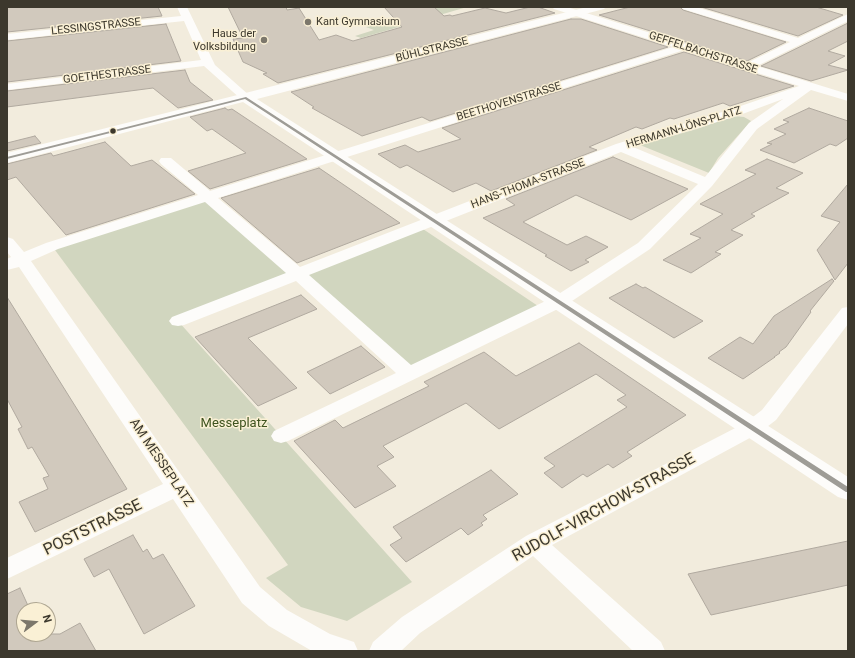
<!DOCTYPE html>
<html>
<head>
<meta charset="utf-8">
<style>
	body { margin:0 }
	#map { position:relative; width:855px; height:658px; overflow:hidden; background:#f2ecdd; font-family:Roboto,sans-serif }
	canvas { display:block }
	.frame { position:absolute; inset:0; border:8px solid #3c382d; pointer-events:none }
	.north { position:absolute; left:16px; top:602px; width:40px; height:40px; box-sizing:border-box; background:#faf0d5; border:1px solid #aea692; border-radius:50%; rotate:74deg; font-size:11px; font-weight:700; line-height:16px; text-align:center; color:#3c382d }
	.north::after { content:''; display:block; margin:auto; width:14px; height:18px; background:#7c776b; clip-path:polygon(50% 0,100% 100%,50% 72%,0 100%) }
</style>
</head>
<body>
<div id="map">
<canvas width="855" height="658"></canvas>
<div class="frame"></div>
<div class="north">N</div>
</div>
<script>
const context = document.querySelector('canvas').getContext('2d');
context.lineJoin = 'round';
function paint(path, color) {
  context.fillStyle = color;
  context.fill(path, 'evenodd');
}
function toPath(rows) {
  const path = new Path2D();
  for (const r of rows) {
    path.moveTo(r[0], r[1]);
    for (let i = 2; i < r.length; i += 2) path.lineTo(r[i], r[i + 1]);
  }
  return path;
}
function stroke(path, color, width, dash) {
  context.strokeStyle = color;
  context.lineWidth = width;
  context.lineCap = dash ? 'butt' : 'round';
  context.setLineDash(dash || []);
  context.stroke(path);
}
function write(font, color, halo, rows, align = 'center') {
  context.font = font + ' Roboto,sans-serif';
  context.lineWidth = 3;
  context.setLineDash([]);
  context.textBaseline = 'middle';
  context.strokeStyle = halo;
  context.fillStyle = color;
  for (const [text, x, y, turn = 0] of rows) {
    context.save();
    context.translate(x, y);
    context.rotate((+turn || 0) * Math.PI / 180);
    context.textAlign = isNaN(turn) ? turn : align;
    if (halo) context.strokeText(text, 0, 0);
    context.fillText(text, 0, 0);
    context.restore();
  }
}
paint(toPath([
	[434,7,467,7,361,38,355,36,374,30,366,27,435,8],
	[734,116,744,117,751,121,718,158,709,173,640,145,697,129],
	[208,196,299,275,420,227,544,310,409,374,299,275,178,321,412,582,347,621,301,607,266,578,288,565,52,246]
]), '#d1d6bf');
const building = toPath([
	[7,7,158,7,162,16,7,32,7,7],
	[228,7,286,7,287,10,299,8,319,40,336,35,353,41,402,27,384,7,434,7,444,16,450,15,452,16,485,8,506,13,530,7,538,7,555,13,278,83,263,74,267,73,243,62,233,39,243,38,228,7],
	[630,7,680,7,683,10,786,42,747,61,599,15,630,7],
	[701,7,816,7,843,15,798,36,701,7],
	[571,19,581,19,668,47,430,121,422,117,362,136,312,108,314,107,291,92,571,19],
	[848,23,848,41,828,51,845,56,828,65,848,70,811,81,761,66,848,23],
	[166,24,181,61,7,82,7,41,166,24],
	[684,52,794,86,730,106,723,103,674,119,670,118,642,129,636,127,589,147,597,150,491,191,476,183,453,192,407,165,400,168,378,154,405,145,418,152,461,139,442,128,684,52],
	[185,70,190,82,213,100,178,108,153,88,7,107,7,91,185,70],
	[225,108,228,110,232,109,307,159,210,189,188,171,246,153,212,129,207,131,190,117,225,108],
	[809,108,848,121,848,138,836,146,830,144,794,163,760,150,772,144,767,143,786,134,774,129,789,122,783,120,809,108],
	[35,136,41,143,7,151,7,143,35,136],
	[105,142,131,166,152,160,195,194,66,235,16,177,7,180,7,164,51,153,53,156,105,142],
	[613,157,688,189,631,220,576,195,523,222,567,245,586,236,608,247,585,260,589,262,571,271,545,256,547,255,483,218,515,205,506,199,613,157],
	[767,159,803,173,776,188,789,193,751,214,755,216,731,230,743,235,715,252,721,254,691,273,663,260,701,238,690,234,723,214,700,204,756,174,745,170,767,159],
	[319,168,400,223,297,263,221,198,319,168],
	[848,184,848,263,835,280,817,250,840,222,821,216,848,184],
	[832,279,834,281,810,311,811,312,786,347,779,352,780,353,774,357,775,357,743,379,708,358,740,337,753,344,774,316,832,279],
	[636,284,643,288,645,287,703,321,674,338,609,298,636,284],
	[301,295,317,309,248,338,297,388,258,406,195,337,301,295],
	[7,297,127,489,35,532,19,502,48,489,43,478,49,476,32,447,28,449,18,429,22,427,7,399,7,297],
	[579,343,686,415,627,452,632,456,613,468,608,464,587,477,583,474,562,488,544,473,555,466,544,458,627,407,617,400,626,395,596,374,499,429,466,403,383,446,394,457,377,466,396,486,355,508,294,441,335,420,343,428,429,386,424,382,484,352,516,376,579,343],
	[361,346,385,367,330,394,307,372,361,346],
	[491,470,518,494,483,515,487,519,481,523,483,525,468,535,461,528,406,562,390,545,402,538,393,527,491,470],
	[133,535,143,552,147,549,153,559,163,554,195,606,144,634,109,569,94,577,84,559,133,535],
	[848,541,848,585,711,615,688,574,848,541],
	[20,588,30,610,24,610,24,634,60,634,80,623,96,651,7,651,7,594,20,588]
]);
paint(building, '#d1c9bd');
stroke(building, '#b0a99f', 1);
paint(toPath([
	[177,7,187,7,215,65,250,96,252,98,250,100,242,100,204,66,7,90,7,84,201,60,184,21,7,40,7,34,181,16,177,7],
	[552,7,567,7,747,63,790,42,683,9,681,7,696,7,798,38,848,14,848,21,757,66,848,94,848,101,811,90,757,129,712,186,650,249,566,305,288,441,281,443,274,441,271,436,274,431,396,373,296,281,184,325,178,326,172,325,169,321,172,317,286,273,205,202,58,249,31,261,260,587,287,610,330,634,354,642,358,651,312,651,269,626,242,603,173,499,7,579,7,558,163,484,19,267,7,270,7,259,11,257,7,252,7,237,13,239,24,252,46,243,198,195,161,164,159,161,161,158,171,158,210,191,673,47,554,9,552,7],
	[684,50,799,86,729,110,616,144,300,267,218,198,684,50],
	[783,99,749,123,705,177,633,147,737,116,783,99],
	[621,152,698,184,638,243,554,297,411,365,309,275,621,152],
	[848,307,848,324,776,420,759,433,552,545,661,642,665,651,633,651,533,556,420,633,401,651,369,651,373,642,402,617,526,536,745,423,762,410,842,308,848,307]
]), '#fdfcfa');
paint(toPath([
	[587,7,606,7,604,9,257,99,848,477,848,500,838,497,243,102,7,163,7,153,587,7]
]), '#fdfcfa');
paint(toPath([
	[246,97,848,487,848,492,846,492,245,99,7,159,7,157,246,97]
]), '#9e9c96');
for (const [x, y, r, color] of [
	[308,22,4,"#7c776b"],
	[264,40,4,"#7c776b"],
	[113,131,3.5,"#3c382d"]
]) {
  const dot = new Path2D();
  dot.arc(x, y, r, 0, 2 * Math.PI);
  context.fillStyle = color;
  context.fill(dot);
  stroke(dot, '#faf0d5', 1.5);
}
write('11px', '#3c382d', '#faf0d5', [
	["Kant Gymnasium",316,22],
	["Haus der",256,34,"right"],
	["Volksbildung",256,47,"right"]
], 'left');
write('11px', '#3c382d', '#faf0d5', [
	["LESSINGSTRASSE",96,27,-6],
	["BÜHLSTRASSE",432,50,-14],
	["GEFFELBACHSTRASSE",703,53,18],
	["GOETHESTRASSE",107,75,-7],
	["BEETHOVENSTRASSE",509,102,-17],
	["HERMANN-LÖNS-PLATZ",684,128,-17],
	["HANS-THOMA-STRASSE",528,184,-21]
]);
write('13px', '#3e531e', '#faf0d5', [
	["Messeplatz",234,424]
]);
write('13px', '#3c382d', '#faf0d5', [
	["AM MESSEPLATZ",161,463,56]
]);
write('16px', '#3c382d', '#faf0d5', [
	["RUDOLF-VIRCHOW-STRASSE",604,508,-29],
	["POSTSTRASSE",93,528,-26]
]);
</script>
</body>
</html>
